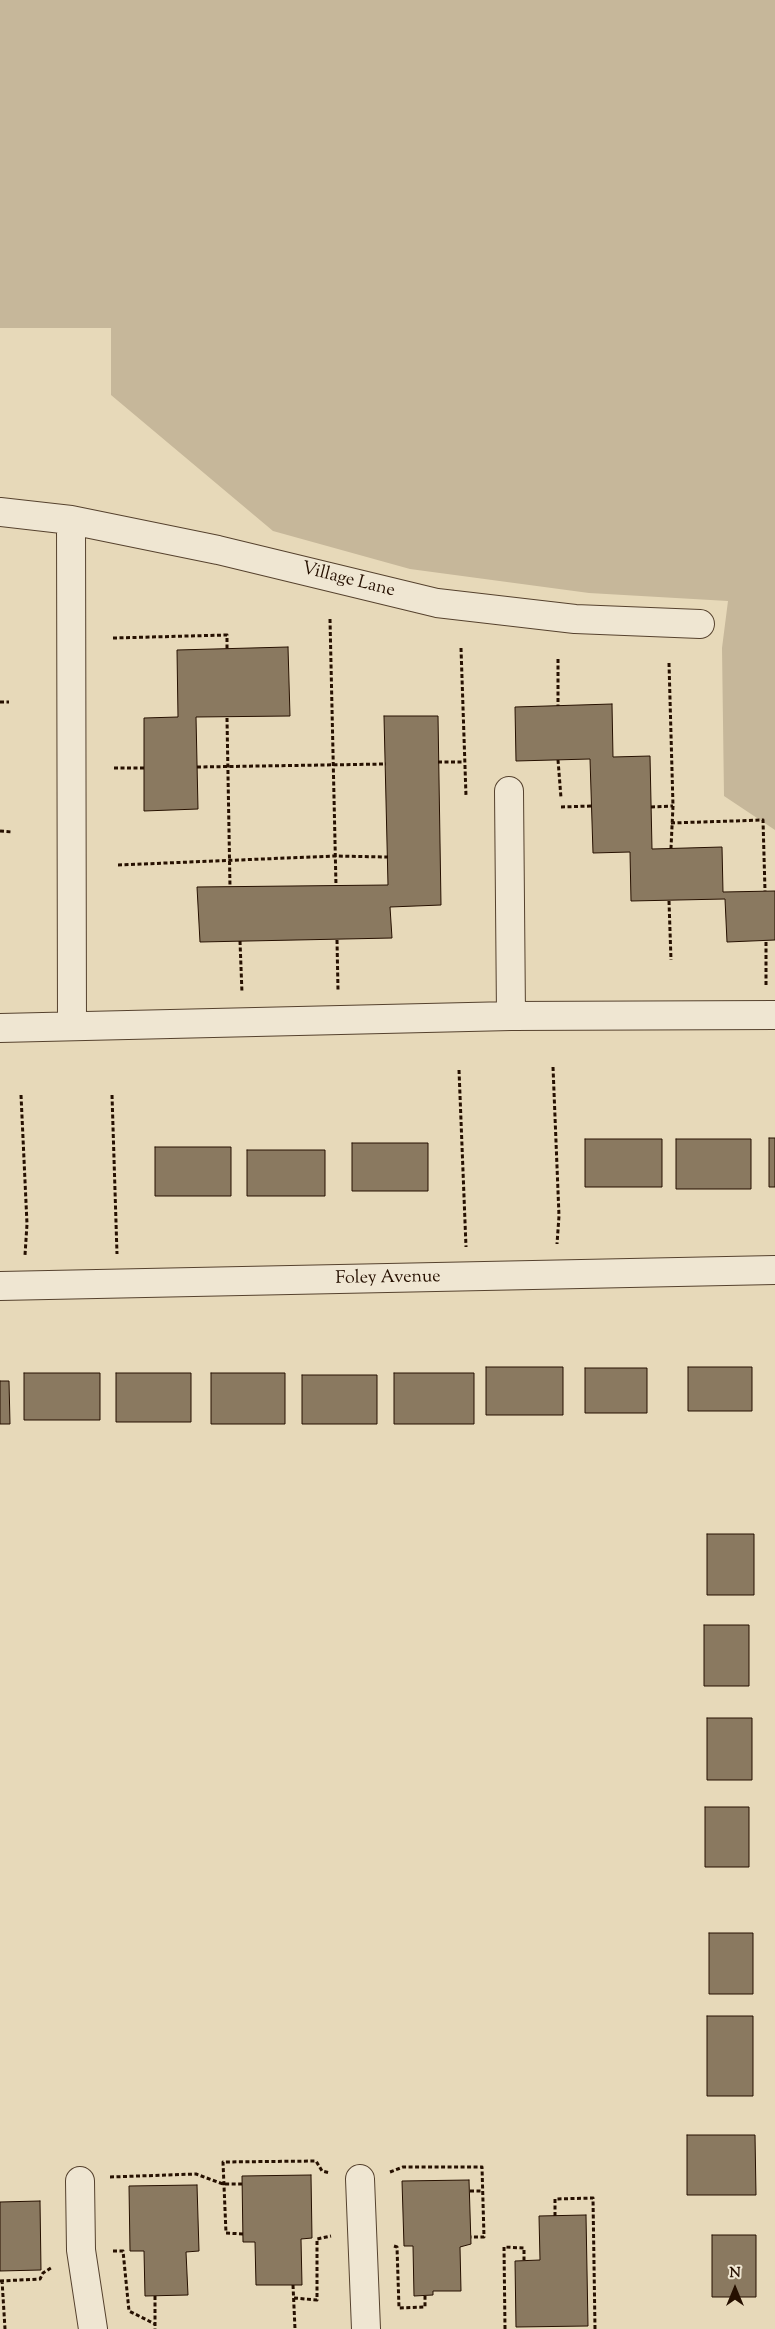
<!DOCTYPE html>
<html>
<head>
<meta charset="utf-8">
<style>
	body { margin:0 }
	#map { position:relative; width:775px; height:2329px; overflow:hidden; background:#e7d9b9; font-family:"Sorts Mill Goudy",serif }
	canvas { display:block }
	.north { position:absolute; left:710px; top:2264px; width:50px; height:50px; -webkit-text-stroke:4px #efe6d2; paint-order:stroke; rotate:0deg; font-size:14px; font-weight:700; line-height:20px; text-align:center; color:#261000 }
	.north::after { content:''; display:block; margin:auto; width:18px; height:22px; background:#261000; clip-path:polygon(50% 0,100% 100%,50% 72%,0 100%) }
</style>
</head>
<body>
<div id="map">
<canvas width="775" height="2329"></canvas>
<div class="north">N</div>
</div>
<script>
const context = document.querySelector('canvas').getContext('2d');
context.lineJoin = 'round';
function paint(path, color) {
  context.fillStyle = color;
  context.fill(path, 'evenodd');
}
function toPath(rows) {
  const path = new Path2D();
  for (const r of rows) {
    path.moveTo(r[0], r[1]);
    for (let i = 2; i < r.length; i += 2) path.lineTo(r[i], r[i + 1]);
  }
  return path;
}
function stroke(path, color, width, dash) {
  context.strokeStyle = color;
  context.lineWidth = width;
  context.lineCap = dash ? 'butt' : 'round';
  context.setLineDash(dash || []);
  context.stroke(path);
}
function write(font, color, halo, rows, align = 'center') {
  context.font = font + ' "Sorts Mill Goudy",serif';
  context.lineWidth = 4.5;
  context.setLineDash([]);
  context.textBaseline = 'middle';
  context.strokeStyle = halo;
  context.fillStyle = color;
  for (const [text, x, y, turn = 0] of rows) {
    context.save();
    context.translate(x, y);
    context.rotate((+turn || 0) * Math.PI / 180);
    context.textAlign = isNaN(turn) ? turn : align;
    if (halo) context.strokeText(text, 0, 0);
    context.fillText(text, 0, 0);
    context.restore();
  }
}
paint(toPath([
	[0,0,775,0,775,830,724,796,722,648,728,601,589,593,410,569,273,531,111,395,111,328,0,328]
]), '#c6b79a');
const building = toPath([
	[288,647,290,716,196,717,198,809,144,811,144,718,178,717,177,650,288,647],
	[612,704,613,757,650,756,652,849,722,847,723,892,775,891,775,940,727,942,725,899,631,901,630,852,593,853,590,759,516,761,515,707,612,704],
	[384,716,438,716,441,905,390,907,392,938,200,942,197,887,388,885,384,716],
	[769,1138,775,1138,775,1187,769,1187,769,1138],
	[585,1139,662,1139,662,1187,585,1187,585,1139],
	[676,1139,751,1139,751,1189,676,1189,676,1139],
	[352,1143,428,1143,428,1191,352,1191,352,1143],
	[155,1147,231,1147,231,1196,155,1196,155,1147],
	[247,1150,325,1150,325,1196,247,1196,247,1150],
	[486,1367,563,1367,563,1415,486,1415,486,1367],
	[688,1367,752,1367,752,1411,688,1411,688,1367],
	[585,1368,647,1368,647,1413,585,1413,585,1368],
	[24,1373,100,1373,100,1420,24,1420,24,1373],
	[116,1373,191,1373,191,1422,116,1422,116,1373],
	[211,1373,285,1373,285,1424,211,1424,211,1373],
	[394,1373,474,1373,474,1424,394,1424,394,1373],
	[302,1375,377,1375,377,1424,302,1424,302,1375],
	[0,1381,9,1381,10,1424,0,1424,0,1381],
	[707,1534,754,1534,754,1595,707,1595,707,1534],
	[704,1625,749,1625,749,1686,704,1686,704,1625],
	[707,1718,752,1718,752,1780,707,1780,707,1718],
	[705,1807,749,1807,749,1867,705,1867,705,1807],
	[709,1933,753,1933,753,1994,709,1994,709,1933],
	[707,2016,753,2016,753,2096,707,2096,707,2016],
	[687,2135,755,2135,756,2195,687,2195,687,2135],
	[311,2175,312,2238,301,2239,302,2285,256,2285,255,2242,243,2242,242,2176,311,2175],
	[469,2180,471,2244,460,2247,461,2291,433,2291,433,2295,414,2296,413,2246,404,2246,402,2181,469,2180],
	[197,2185,199,2251,186,2252,188,2295,145,2296,144,2251,130,2251,129,2186,197,2185],
	[40,2201,41,2270,0,2271,0,2202,40,2201],
	[586,2215,588,2326,516,2327,515,2261,540,2260,539,2216,586,2215],
	[712,2235,756,2235,756,2297,712,2297,712,2235]
]);
paint(building, '#8a7960');
stroke(building, '#261000', 1);
const minor = toPath([
	[0,512,71,520,218,550,437,603,575,619,700,624],
	[71,520,72,1025],
	[509,791,511,1016],
	[0,1028,511,1016,775,1015],
	[0,1286,775,1270],
	[360,2179,366,2329],
	[80,2181,81,2250,93,2329]
]);
stroke(minor, '#56422e', 30);
stroke(toPath([
	[330,619,336,886],
	[113,638,227,635,227,649],
	[461,648,466,796],
	[558,659,558,706],
	[669,663,673,806,671,848],
	[0,702,9,702],
	[227,718,230,887],
	[558,760,561,798],
	[438,762,464,762],
	[197,767,386,764],
	[114,768,144,768],
	[561,807,591,806],
	[651,807,673,806],
	[671,823,763,820,765,891],
	[0,831,12,832],
	[118,865,335,856,388,857],
	[669,901,671,960],
	[337,940,338,990],
	[240,941,242,993],
	[766,985,766,941],
	[553,1067,559,1216,557,1244],
	[459,1070,466,1247],
	[21,1095,27,1224,25,1255],
	[112,1095,117,1254],
	[390,2172,403,2167,482,2167,484,2237,471,2237],
	[110,2177,196,2174,223,2184,242,2184],
	[470,2191,483,2191],
	[555,2216,555,2199,593,2198,595,2329],
	[243,2234,226,2233,223,2162,316,2161,322,2171,330,2173],
	[394,2246,397,2247,399,2308,425,2307,425,2296],
	[113,2251,123,2251,129,2311,155,2324],
	[2,2280,5,2329],
	[0,2281,40,2279,43,2273,51,2268],
	[293,2285,295,2329],
	[155,2296,155,2329],
	[294,2298,317,2300,317,2239,331,2236],
	[505,2329,504,2247,524,2248,524,2260]
]), '#261000', 3, [4, 2.5]);
stroke(minor, '#efe6d2', 28);
write('18px', '#261000', '#efe6d2', [
	["Village Lane",348,581,14],
	["Foley Avenue",388,1279,-1]
]);
</script>
</body>
</html>
